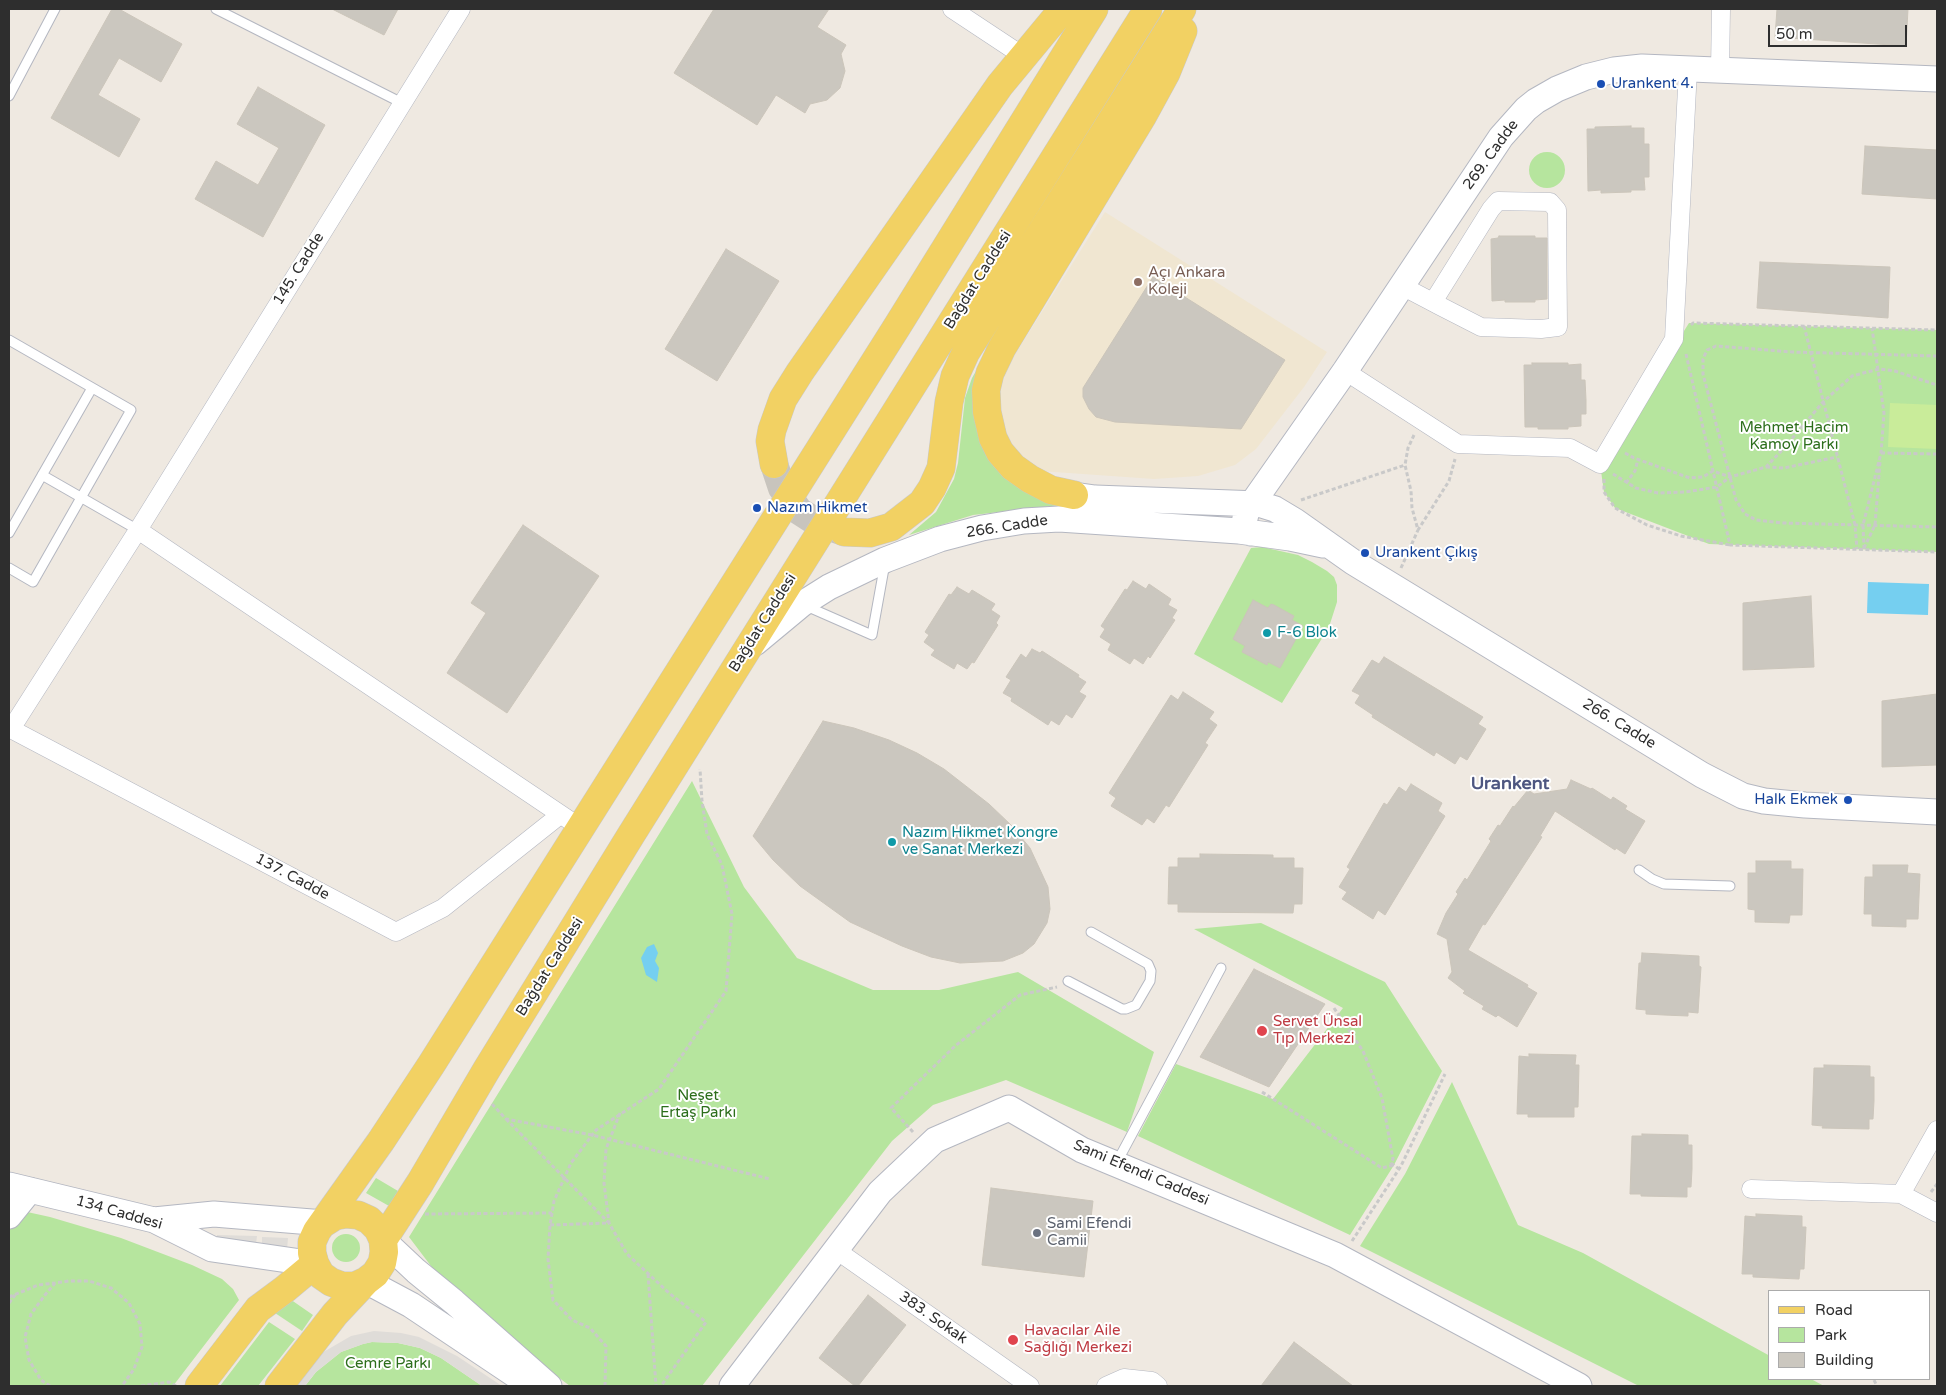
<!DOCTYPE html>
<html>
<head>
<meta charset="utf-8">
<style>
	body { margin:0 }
	#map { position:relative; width:1946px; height:1395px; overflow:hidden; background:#efe9e1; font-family:"Varela Round",sans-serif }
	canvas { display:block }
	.frame { position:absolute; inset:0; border:10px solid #2e2e2e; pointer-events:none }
	.legend { position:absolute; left:1768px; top:1290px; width:162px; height:90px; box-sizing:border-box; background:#fff; border:1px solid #ababab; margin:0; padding:6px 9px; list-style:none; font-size:15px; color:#2e2e2e }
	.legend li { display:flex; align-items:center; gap:10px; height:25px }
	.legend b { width:25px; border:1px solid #ababab }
	.scale { position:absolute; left:1768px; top:25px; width:139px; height:22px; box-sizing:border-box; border:2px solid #2e2e2e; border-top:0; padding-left:6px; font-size:15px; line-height:18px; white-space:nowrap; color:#2e2e2e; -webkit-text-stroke:4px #fff; paint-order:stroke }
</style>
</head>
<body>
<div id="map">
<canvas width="1946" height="1395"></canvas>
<div class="frame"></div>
<ul class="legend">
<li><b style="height:6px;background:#f2d163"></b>Road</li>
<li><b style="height:14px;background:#b6e59e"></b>Park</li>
<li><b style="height:14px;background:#cbc7bf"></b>Building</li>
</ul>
<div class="scale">50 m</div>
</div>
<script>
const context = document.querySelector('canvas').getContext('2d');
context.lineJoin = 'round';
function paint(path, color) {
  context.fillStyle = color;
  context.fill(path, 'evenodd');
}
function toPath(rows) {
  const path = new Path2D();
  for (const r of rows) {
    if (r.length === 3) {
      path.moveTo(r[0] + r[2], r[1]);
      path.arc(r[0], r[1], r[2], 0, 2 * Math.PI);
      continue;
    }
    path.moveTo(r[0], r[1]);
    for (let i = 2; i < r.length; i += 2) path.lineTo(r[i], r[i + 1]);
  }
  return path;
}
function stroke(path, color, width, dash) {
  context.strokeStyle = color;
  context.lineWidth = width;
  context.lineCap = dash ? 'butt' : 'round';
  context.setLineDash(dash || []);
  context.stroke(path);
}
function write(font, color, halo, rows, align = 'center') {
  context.font = font + ' "Varela Round",sans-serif';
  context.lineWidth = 4;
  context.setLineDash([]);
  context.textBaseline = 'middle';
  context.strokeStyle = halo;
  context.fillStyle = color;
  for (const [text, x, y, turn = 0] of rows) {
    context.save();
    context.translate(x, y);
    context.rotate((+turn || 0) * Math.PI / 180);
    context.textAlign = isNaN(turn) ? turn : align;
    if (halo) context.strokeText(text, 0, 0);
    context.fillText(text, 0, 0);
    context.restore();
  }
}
paint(toPath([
	[1105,212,1327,352,1304,387,1256,449,1235,465,1198,476,1154,479,1040,471,1016,456,997,416,999,390,1004,372]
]), '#f0e6d1');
paint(toPath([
	[1547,170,18],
	[1689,323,1937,330,1937,552,1709,544,1615,508,1604,492,1600,464],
	[987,352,980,420,1061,505,973,515,909,535,936,512,954,479,958,463,965,398,972,378],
	[1262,547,1298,555,1312,562,1327,571,1334,577,1337,585,1337,602,1329,627,1282,703,1194,654,1251,548],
	[692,781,744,887,797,958,873,990,939,990,1018,972,1154,1052,1127,1132,1006,1080,933,1105,892,1141,702,1386,570,1386,459,1303,409,1237],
	[1261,923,1385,982,1442,1071,1394,1165,1350,1235,1138,1136,1176,1064,1273,1099,1343,1008,1194,929],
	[1452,1082,1518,1225,1583,1253,1770,1356,1770,1379,1811,1379,1824,1386,1639,1386,1360,1246,1405,1174],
	[376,1178,398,1191,389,1206,366,1193],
	[9,1208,50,1217,121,1238,192,1265,222,1279,233,1289,239,1300,173,1386,9,1386],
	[346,1248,14],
	[287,1297,313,1315,302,1331,275,1313],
	[269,1322,295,1339,258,1386,220,1386],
	[372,1342,398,1343,420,1348,441,1358,482,1386,305,1386,316,1372,341,1352,363,1344]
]), '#b6e59e');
paint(toPath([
	[1890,403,1937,405,1937,449,1888,447]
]), '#c9ec9a');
paint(toPath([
	[217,1235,257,1236,256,1244,217,1237],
	[262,1237,288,1238,287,1250,262,1245],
	[374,1331,401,1333,419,1337,457,1356,502,1386,482,1386,441,1358,420,1348,398,1343,372,1342,363,1344,341,1352,316,1372,305,1386,292,1386,320,1354,351,1336]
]), '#dfdcd8');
paint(toPath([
	[1868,582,1929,584,1928,615,1867,613],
	[654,944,658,953,655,961,659,968,657,982,646,975,641,958,647,947]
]), '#75cff0');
const building = toPath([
	[112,9,119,9,182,44,161,82,119,58,98,95,140,119,119,157,51,118,112,9],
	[332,9,398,9,384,35,332,9],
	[714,9,829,9,817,27,846,45,841,54,845,71,840,88,827,100,810,104,805,113,776,95,757,125,674,73,714,9],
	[1777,9,1908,9,1906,46,1775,37,1777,9],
	[258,87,325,125,263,237,195,199,216,161,258,185,279,148,237,124,258,87],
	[1631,126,1631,128,1644,128,1644,144,1649,144,1649,177,1644,177,1645,190,1631,190,1631,192,1601,193,1601,190,1588,191,1587,129,1595,129,1595,127,1631,126],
	[1865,146,1937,150,1937,199,1862,194,1865,146],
	[1499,236,1535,236,1535,238,1547,238,1547,299,1535,300,1535,302,1505,302,1505,300,1492,301,1491,239,1498,238,1499,236],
	[726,249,779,281,717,381,665,349,726,249],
	[1760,262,1890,267,1888,318,1757,308,1760,262],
	[1153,277,1285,360,1241,429,1115,422,1096,417,1089,409,1083,397,1083,388,1153,277],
	[1532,363,1568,363,1568,365,1581,364,1581,380,1585,380,1586,400,1586,414,1581,414,1581,426,1568,427,1568,429,1538,429,1538,427,1525,427,1524,365,1532,365,1532,363],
	[523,525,599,576,507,713,447,673,486,613,471,603,523,525],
	[1133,581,1146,589,1149,584,1171,599,1168,605,1177,610,1172,618,1175,620,1150,658,1148,656,1143,664,1134,658,1130,664,1108,650,1111,644,1100,637,1105,629,1101,626,1125,589,1127,590,1133,581],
	[957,587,969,594,972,590,995,604,991,610,1000,616,996,623,998,625,974,663,972,662,967,669,957,663,954,669,931,655,935,650,924,642,929,635,925,632,949,594,951,595,957,587],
	[1811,596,1814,667,1743,670,1743,603,1811,596],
	[1253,600,1268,608,1271,604,1274,605,1294,616,1292,620,1303,626,1280,668,1268,662,1267,665,1242,652,1245,646,1233,639,1253,600],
	[1032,649,1040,653,1042,651,1079,675,1078,677,1086,682,1079,692,1086,696,1072,718,1066,714,1059,725,1051,720,1048,725,1011,701,1012,698,1003,693,1011,680,1006,677,1021,654,1026,658,1032,649],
	[1384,657,1483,717,1478,724,1486,729,1467,760,1460,756,1455,764,1436,752,1434,756,1372,717,1373,715,1355,703,1360,695,1352,691,1372,660,1379,664,1384,657],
	[1183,692,1214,712,1209,719,1217,725,1205,743,1208,745,1169,807,1166,805,1154,823,1147,818,1142,825,1111,806,1116,798,1109,793,1171,695,1178,700,1183,692],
	[1937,694,1937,765,1882,767,1882,701,1937,694],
	[823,721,854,728,889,740,917,753,944,769,989,804,1011,825,1030,848,1048,887,1050,909,1047,923,1034,944,1023,953,1003,961,960,963,931,957,902,946,850,922,800,886,773,860,753,836,823,721],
	[1571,780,1591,789,1592,788,1611,800,1613,797,1627,806,1625,809,1645,821,1625,854,1616,848,1615,850,1555,811,1540,836,1542,837,1535,848,1485,925,1483,924,1468,950,1528,985,1527,987,1537,993,1517,1027,1498,1015,1496,1017,1482,1009,1484,1006,1463,993,1465,991,1448,978,1452,972,1447,939,1437,934,1446,913,1458,894,1456,892,1465,878,1467,880,1491,841,1489,839,1498,825,1500,826,1513,806,1514,807,1528,790,1534,794,1567,789,1571,780],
	[1411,784,1442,803,1438,811,1445,816,1385,915,1378,910,1373,919,1342,899,1347,892,1339,887,1350,869,1347,867,1384,803,1387,805,1399,787,1406,792,1411,784],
	[1200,854,1273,855,1273,858,1294,858,1294,868,1303,868,1302,904,1294,904,1293,913,1178,912,1178,904,1168,904,1169,867,1178,867,1178,858,1200,858,1200,854],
	[1756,861,1791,861,1791,869,1803,869,1802,915,1790,915,1789,923,1755,922,1755,910,1748,909,1748,873,1756,873,1756,861],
	[1873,865,1908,865,1907,873,1920,874,1918,919,1906,919,1906,927,1872,926,1872,914,1864,914,1865,877,1873,877,1873,865],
	[1642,953,1699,956,1699,966,1701,967,1698,1013,1688,1012,1688,1016,1664,1015,1646,1014,1646,1010,1636,1009,1639,963,1641,963,1642,953],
	[1254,969,1325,1004,1269,1087,1200,1057,1254,969],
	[1529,1054,1576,1055,1575,1065,1579,1065,1578,1107,1574,1107,1574,1117,1528,1117,1528,1114,1517,1114,1519,1056,1529,1057,1529,1054],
	[1824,1065,1870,1066,1870,1077,1874,1077,1874,1101,1873,1119,1869,1119,1869,1129,1822,1128,1823,1126,1812,1125,1814,1068,1824,1068,1824,1065],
	[1642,1134,1688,1135,1688,1145,1692,1145,1692,1169,1691,1187,1687,1187,1687,1197,1641,1196,1641,1194,1630,1194,1632,1136,1642,1136,1642,1134],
	[991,1188,1093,1201,1084,1277,982,1265,991,1188],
	[1756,1214,1802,1216,1802,1227,1806,1227,1804,1269,1800,1269,1799,1279,1753,1277,1753,1274,1742,1274,1745,1216,1756,1217,1756,1214],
	[868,1295,906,1325,858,1386,855,1386,819,1358,868,1295],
	[1294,1342,1353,1386,1261,1386,1294,1342]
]);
paint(building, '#cbc7bf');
stroke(building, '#cbc5ba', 1);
stroke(toPath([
	[774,464,782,488,799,511,818,523,844,532]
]), '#c8c4bd', 28, [28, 14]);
const lane = toPath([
	[216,9,402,103],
	[9,96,55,9],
	[9,340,131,410,33,582,9,568],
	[42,475,138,530],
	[9,533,92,388],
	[806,606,872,635,885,563],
	[1639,870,1652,879,1664,884,1730,886],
	[1068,981,1122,1009,1126,1009,1136,1005,1150,981,1151,971,1148,964,1091,932],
	[1117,1162,1221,968]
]);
const street = toPath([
	[952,9,1023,56],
	[1720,70,1721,9],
	[1402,286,1440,306,1481,327,1541,329,1558,327,1557,210,1550,202,1498,201,1491,209,1433,302],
	[1345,371,1458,444,1570,448,1600,464,1674,339,1688,69],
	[138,530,569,820],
	[9,728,396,932,443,908,560,815],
	[11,729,138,530,461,9],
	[1937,1130,1901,1194,1937,1213],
	[1751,1189,1901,1194],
	[836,1250,1030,1386],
	[1106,1386,1124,1378,1152,1381,1158,1386]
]);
const secondary = toPath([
	[1074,495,1095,498,1259,504,1275,509,1295,521,1353,562,1702,775,1743,796,1764,801,1805,805,1937,812],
	[1251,533,1245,526,1244,523,1246,514,1249,508,1345,371,1501,137,1526,109,1536,101,1557,89,1586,77,1614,70,1642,67,1937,79],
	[755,643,802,604,829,587,885,560,940,539,982,528,1024,521,1059,519,1239,531,1290,538,1323,545],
	[9,1185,154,1220,212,1249,315,1264],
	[9,1216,30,1190],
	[154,1220,214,1214,324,1223],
	[383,1240,416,1271,454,1302,549,1386],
	[366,1281,411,1305,520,1378],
	[732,1386,880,1192,935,1140,1009,1108,1082,1150,1335,1255,1579,1386]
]);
const primary = toPath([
	[774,464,770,441,772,430,783,399,800,372,1000,85,1063,9],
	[1074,495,1051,490,1030,479,1013,467,1000,452,993,438,987,412,986,390,990,373,1002,348,1142,117,1166,73,1183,31],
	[844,532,870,533,891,527,922,503,932,488,941,468,949,402,955,376,966,352,1182,9],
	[383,1240,420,1183,487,1069,631,835,1148,9],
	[315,1264,321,1275,331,1282,342,1286,355,1286,366,1281,375,1274,382,1263,384,1252,383,1240,378,1229,369,1220,358,1215,346,1214,335,1216,324,1223],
	[199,1386,258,1309,285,1289,315,1264,312,1253,312,1242,317,1231,381,1141,431,1065,898,325,1094,9],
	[279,1386,335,1314,366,1281]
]);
stroke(lane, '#b4b7c1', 11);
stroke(street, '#b4b7c1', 19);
stroke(secondary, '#b4b7c1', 27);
stroke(primary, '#c9c9c9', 29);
stroke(toPath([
	[1691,325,1693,323,1937,330],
	[1804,326,1855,525,1857,549],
	[1686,354,1730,545,1937,552],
	[1937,356,1792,352,1716,346,1707,350,1703,359,1703,374,1736,500,1745,514,1756,520,1782,523,1937,527],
	[1414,435,1408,448,1405,465,1411,491,1412,508,1418,530,1449,481,1455,459],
	[1625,453,1634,458,1690,478,1703,477,1713,471,1730,477,1766,467,1784,448,1823,402,1852,376,1879,369,1895,371,1937,385],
	[1881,453,1937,454],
	[1766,467,1784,468,1837,457],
	[1613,474,1636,488,1658,493,1685,492,1717,487,1730,477],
	[1604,479,1604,492,1615,508,1647,525,1681,536,1730,545],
	[1626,483,1635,471,1638,459],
	[1301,500,1405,465],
	[1864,548,1875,525,1880,462],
	[1864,549,1863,525,1881,453,1884,413,1872,328],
	[1401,568,1418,530],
	[1334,1008,1363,1051,1382,1098,1393,1159,1391,1163,1399,1169],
	[1262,1092,1382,1168,1394,1165],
	[492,1104,506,1119,592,1135,770,1179],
	[620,1113,606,1149,604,1183,609,1223,627,1254,669,1293,706,1322,661,1386],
	[506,1119,609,1223],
	[913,1132,891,1108,955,1046,1020,995,1057,987],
	[1931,1192,1937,1184],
	[425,1214,552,1213],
	[550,1225,608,1223],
	[1352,1241,1401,1166,1445,1074],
	[648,1274,656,1386],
	[9,1297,38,1285,55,1283],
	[9,1303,15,1295],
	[1874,1380,1877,1386],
	[50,1386,41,1380,29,1360,25,1337,31,1314,45,1295,55,1283,69,1281,89,1281,111,1288,129,1303,140,1324,142,1347,134,1369,122,1386],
	[141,1386,169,1382,176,1386],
	[605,1386,606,1346,590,1328,572,1320,553,1300,548,1259,550,1225,554,1201,571,1163,596,1130,659,1089,726,991,732,914,722,865,707,834,702,801,700,769]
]), '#c9c9c9', 3, [4, 2.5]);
stroke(lane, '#fff', 9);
stroke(street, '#fff', 18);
stroke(secondary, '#fff', 25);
stroke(primary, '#f2d163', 28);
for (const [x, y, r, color] of [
	[1601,84,5,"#1a4fb4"],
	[1138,282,5,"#8d6e63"],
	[757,508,5,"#1a4fb4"],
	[1365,553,5,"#1a4fb4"],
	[1267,633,5,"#0f9aa8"],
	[1848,800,5,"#1a4fb4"],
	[892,842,5,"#0f9aa8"],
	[1262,1031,6,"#e0444e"],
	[1037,1233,5,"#6b7280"],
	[1013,1340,6,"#e0444e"]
]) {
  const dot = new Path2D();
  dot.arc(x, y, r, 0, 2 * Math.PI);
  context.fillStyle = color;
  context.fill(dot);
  stroke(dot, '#fff', 2);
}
write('15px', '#164399', '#fff', [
	["Urankent 4.",1611,84],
	["Nazım Hikmet",767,508],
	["Urankent Çıkış",1375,553],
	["Halk Ekmek",1838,800,"right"]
], 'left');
write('15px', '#2e2e2e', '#fff', [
	["269. Cadde",1491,155,-54],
	["145. Cadde",299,269,-58],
	["Bağdat Caddesi",978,280,-58],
	["266. Cadde",1007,527,-9],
	["Bağdat Caddesi",763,623,-58],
	["266. Cadde",1619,724,31],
	["137. Cadde",292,877,28],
	["Bağdat Caddesi",550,967,-58],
	["Sami Efendi Caddesi",1141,1173,23],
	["134 Caddesi",119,1213,16],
	["383. Sokak",933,1318,35]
]);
write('15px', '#785e54', '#fff', [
	["Açı Ankara",1148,273],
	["Koleji",1148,290]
], 'left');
write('15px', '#2c6e1b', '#fff', [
	["Mehmet Hacim",1794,428],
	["Kamoy Parkı",1794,445],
	["Neşet",698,1096],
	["Ertaş Parkı",698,1113],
	["Cemre Parkı",388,1364]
]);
write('15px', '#0d838f', '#fff', [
	["F-6 Blok",1277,633],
	["Nazım Hikmet Kongre",902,833],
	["ve Sanat Merkezi",902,850]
], 'left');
write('15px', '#be3a42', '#fff', [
	["Servet Ünsal",1273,1022],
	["Tıp Merkezi",1273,1039],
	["Havacılar Aile",1024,1331],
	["Sağlığı Merkezi",1024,1348]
], 'left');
write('15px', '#5b616d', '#fff', [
	["Sami Efendi",1047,1224],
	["Camii",1047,1241]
], 'left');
write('bold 18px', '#4d5680', '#fff', [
	["Urankent",1510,784]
]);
</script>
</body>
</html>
